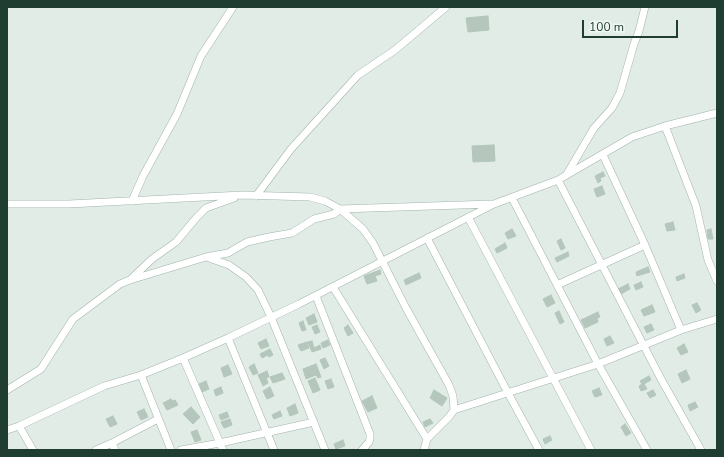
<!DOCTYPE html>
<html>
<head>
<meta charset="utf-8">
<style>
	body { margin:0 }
	#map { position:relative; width:724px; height:457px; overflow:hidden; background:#e0ece5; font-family:"Nunito Sans",sans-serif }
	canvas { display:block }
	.frame { position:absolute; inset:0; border:8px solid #203d31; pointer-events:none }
	.scale { position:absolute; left:582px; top:20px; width:96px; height:18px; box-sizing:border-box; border:2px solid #203d31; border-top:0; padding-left:5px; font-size:12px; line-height:14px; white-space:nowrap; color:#203d31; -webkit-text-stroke:3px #f1f8f3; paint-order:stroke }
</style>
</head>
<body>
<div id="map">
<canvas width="724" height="457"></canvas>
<div class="frame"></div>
<div class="scale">100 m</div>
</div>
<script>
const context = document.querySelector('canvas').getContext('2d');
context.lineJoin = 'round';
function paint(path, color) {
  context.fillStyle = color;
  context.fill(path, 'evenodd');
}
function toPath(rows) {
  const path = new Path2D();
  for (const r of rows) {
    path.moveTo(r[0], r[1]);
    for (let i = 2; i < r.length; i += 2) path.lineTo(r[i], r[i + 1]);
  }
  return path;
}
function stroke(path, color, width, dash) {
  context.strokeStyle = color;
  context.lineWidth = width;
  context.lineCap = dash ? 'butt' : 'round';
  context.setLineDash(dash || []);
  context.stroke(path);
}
const building = toPath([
	[488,16,489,30,468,32,466,18,488,16],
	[494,145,495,161,473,162,472,146,494,145],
	[603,172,605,176,600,178,601,181,598,183,595,176,603,172],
	[602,186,605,194,597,197,594,189,602,186],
	[673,222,675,230,667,231,665,224,673,222],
	[512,229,516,236,508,239,505,233,512,229],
	[711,229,713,239,708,239,707,230,711,229],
	[561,239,565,248,561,250,557,241,561,239],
	[505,243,507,248,497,253,495,249,505,243],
	[568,252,569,256,557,262,555,258,568,252],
	[648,267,650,272,637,276,636,272,648,267],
	[380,270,381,274,375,276,377,281,367,284,364,276,380,270],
	[419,273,421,278,406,285,404,280,419,273],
	[684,274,685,278,677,281,676,277,684,274],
	[641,282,643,287,636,290,634,285,641,282],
	[628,284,630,289,621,294,618,289,628,284],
	[551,295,555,303,547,307,543,299,551,295],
	[697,303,701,310,696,313,692,305,697,303],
	[652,305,655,312,644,316,641,310,652,305],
	[559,311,564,322,560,324,555,313,559,311],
	[598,312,600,317,597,318,598,322,585,328,581,320,598,312],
	[314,314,317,322,309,325,306,318,314,314],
	[303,321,306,330,302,331,299,323,303,321],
	[651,324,654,330,647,333,644,327,651,324],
	[317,325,320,332,315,334,312,327,317,325],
	[348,325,353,333,348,336,344,328,348,325],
	[610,336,614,343,607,346,604,339,610,336],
	[266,339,269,346,261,349,258,343,266,339],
	[328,340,330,345,323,348,321,343,328,340],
	[312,341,314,348,320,345,321,349,312,352,308,342,312,341],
	[307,342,309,348,301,351,298,345,307,342],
	[684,344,688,352,681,355,677,348,684,344],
	[270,349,273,355,269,357,268,355,262,358,260,354,270,349],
	[325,358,329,366,324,369,320,360,325,358],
	[254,364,258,373,253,375,249,367,254,364],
	[316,364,321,377,318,378,316,375,306,379,303,369,316,364],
	[228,365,232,374,224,377,221,368,228,365],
	[686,370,690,379,682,383,678,374,686,370],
	[267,371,269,377,266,378,268,383,263,386,258,375,267,371],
	[282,373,285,379,273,383,270,377,282,373],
	[649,376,651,380,644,384,647,389,641,391,639,386,642,384,640,381,649,376],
	[315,378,320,390,313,393,308,381,315,378],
	[331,379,334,387,328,389,325,381,331,379],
	[206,381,209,389,202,392,199,384,206,381],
	[221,387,223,393,216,396,214,390,221,387],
	[270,387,274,396,267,399,263,391,270,387],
	[599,388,602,395,595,397,592,391,599,388],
	[434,390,447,398,442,406,430,398,434,390],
	[653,390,656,395,650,398,647,393,653,390],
	[372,396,377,408,368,412,362,401,372,396],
	[171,399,172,401,175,400,178,405,167,410,163,403,171,399],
	[695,402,698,407,690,411,688,405,695,402],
	[295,404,298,413,290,416,287,408,295,404],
	[191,407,200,417,193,424,183,414,191,407],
	[144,409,148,417,141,420,137,412,144,409],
	[280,411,282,416,274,419,272,415,280,411],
	[227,412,229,417,221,420,219,415,227,412],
	[113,416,117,424,110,427,106,419,113,416],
	[230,419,232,425,224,428,221,422,230,419],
	[430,419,433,423,425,427,423,422,430,419],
	[625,424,631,433,626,436,621,427,625,424],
	[197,430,201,440,195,442,191,432,197,430],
	[550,436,552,440,545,444,543,439,550,436],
	[343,440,345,446,336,449,334,444,343,440]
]);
paint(building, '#b5c7bd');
stroke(building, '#b2c6bb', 1);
const minor = toPath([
	[665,126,696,206,708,260,717,281],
	[603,155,645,245,681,330],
	[567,174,594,128,612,108,620,93,634,44,639,31,645,7],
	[558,180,661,379,701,450],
	[256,196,291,149,358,75,395,50,446,7],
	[512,198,598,364,647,450],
	[132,201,143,176,177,114,201,56,233,7],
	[7,204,69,204,242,195,310,197,325,201,340,209,363,229,373,243,406,308,449,385,453,396,454,410,449,417,427,439,424,450],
	[468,217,591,450],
	[427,238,508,393,539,450],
	[209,258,229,265,246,277,258,290,271,317,325,450],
	[130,280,206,257,228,253,247,242,269,237,292,233,314,219,334,214,340,209,492,204],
	[557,285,645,245],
	[333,287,427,439],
	[316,296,370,434,370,439,369,442,362,450],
	[228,338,274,450],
	[183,358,223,450],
	[141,375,171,450],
	[7,390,41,369,73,319,120,284,130,280,152,259,176,242,197,217,206,208,234,198],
	[454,410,598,364,681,330,717,319],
	[19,426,33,450],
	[7,430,19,426,104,386,141,375,183,358,228,338,299,304,494,204,558,180,632,137,665,126,717,113],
	[112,443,158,419],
	[96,450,112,443,115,450],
	[181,450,220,443,314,422]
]);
stroke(minor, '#a3b4ab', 8);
stroke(minor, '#fff', 7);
</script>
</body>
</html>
